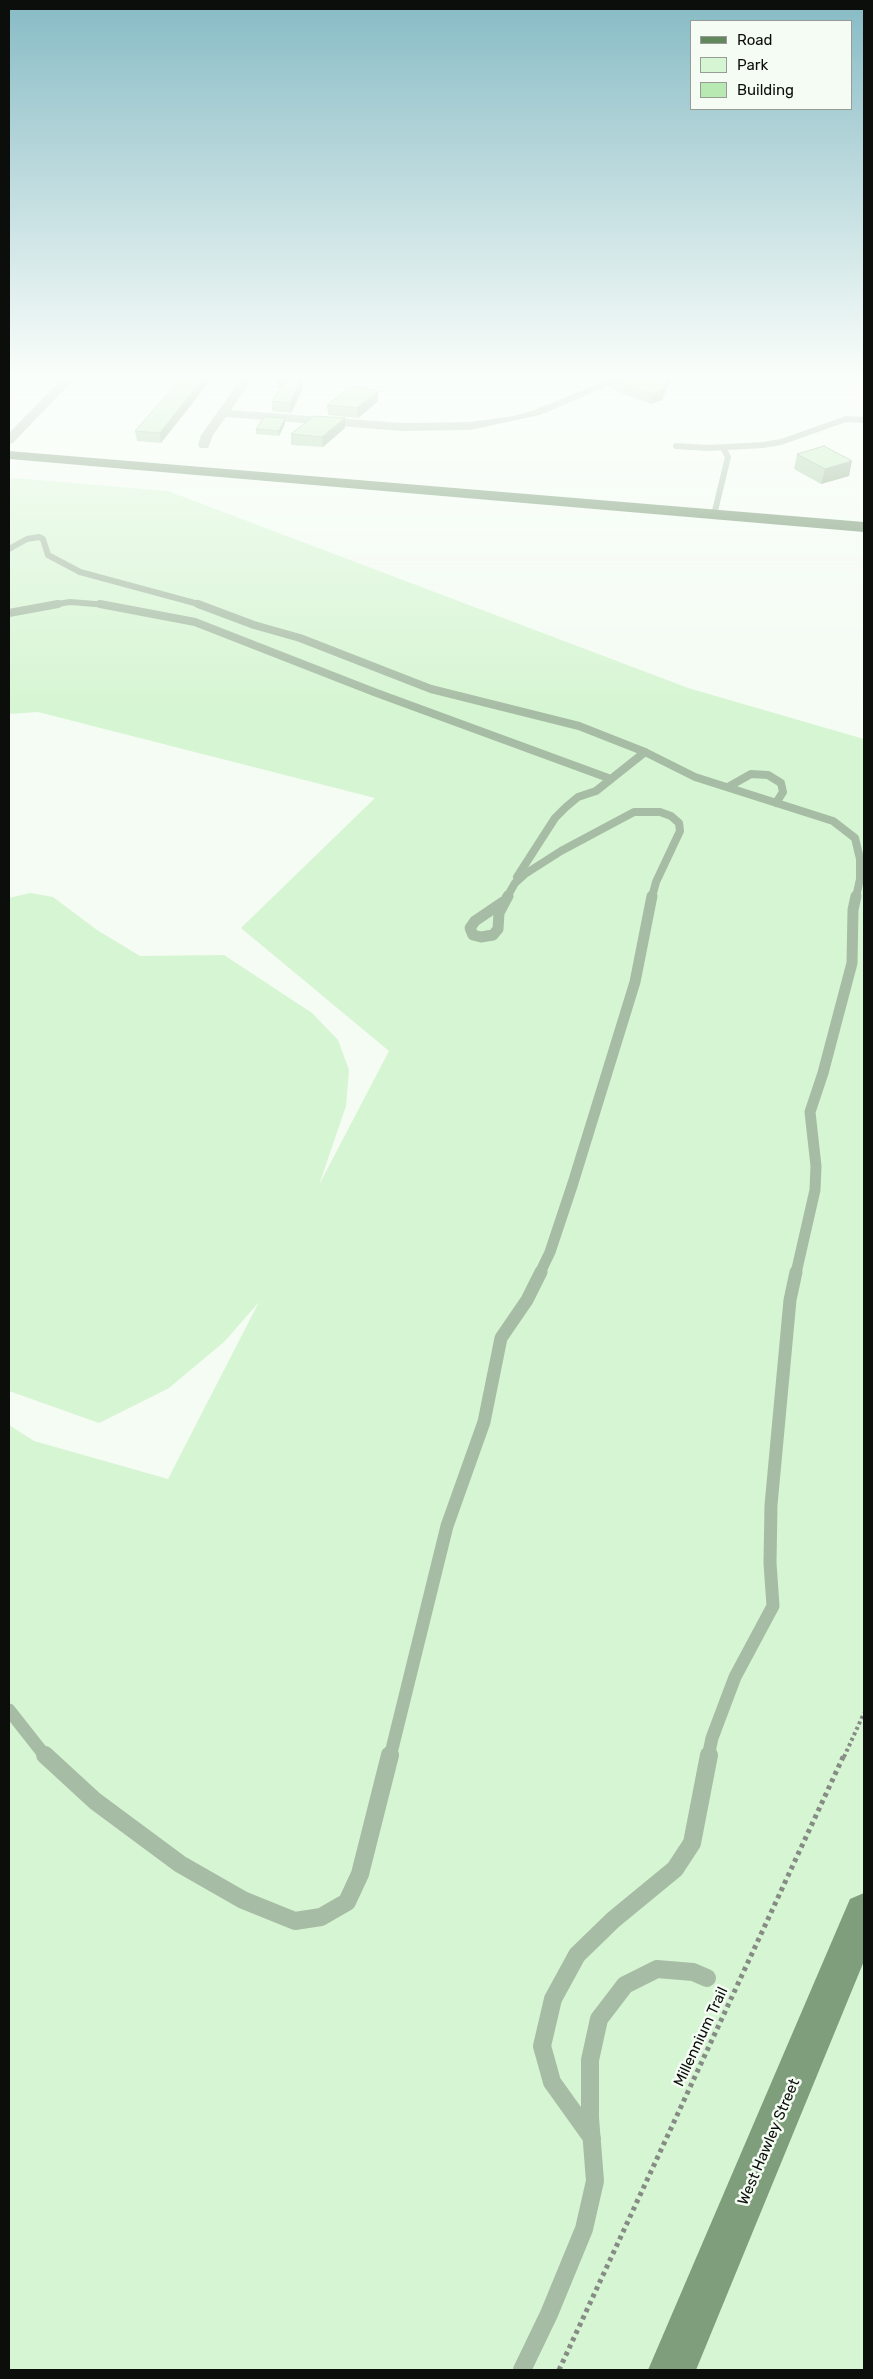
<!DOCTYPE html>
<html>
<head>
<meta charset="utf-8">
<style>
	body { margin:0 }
	#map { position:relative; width:873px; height:2379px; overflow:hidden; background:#f4fcf3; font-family:Rubik,sans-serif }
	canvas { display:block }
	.frame { position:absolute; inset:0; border:10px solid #0c0e0b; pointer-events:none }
	.legend { position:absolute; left:690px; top:20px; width:162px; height:90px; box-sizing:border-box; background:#f4fcf3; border:1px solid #979d96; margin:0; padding:6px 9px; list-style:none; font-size:15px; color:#0c0e0b }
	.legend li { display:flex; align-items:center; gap:10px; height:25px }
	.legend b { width:25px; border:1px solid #979d96 }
</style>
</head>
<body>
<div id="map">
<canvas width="873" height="2379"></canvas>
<div class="frame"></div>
<ul class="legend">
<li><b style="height:6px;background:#63885e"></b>Road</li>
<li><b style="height:14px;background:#d6f5d2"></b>Park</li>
<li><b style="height:14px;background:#b8e9b2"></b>Building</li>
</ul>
</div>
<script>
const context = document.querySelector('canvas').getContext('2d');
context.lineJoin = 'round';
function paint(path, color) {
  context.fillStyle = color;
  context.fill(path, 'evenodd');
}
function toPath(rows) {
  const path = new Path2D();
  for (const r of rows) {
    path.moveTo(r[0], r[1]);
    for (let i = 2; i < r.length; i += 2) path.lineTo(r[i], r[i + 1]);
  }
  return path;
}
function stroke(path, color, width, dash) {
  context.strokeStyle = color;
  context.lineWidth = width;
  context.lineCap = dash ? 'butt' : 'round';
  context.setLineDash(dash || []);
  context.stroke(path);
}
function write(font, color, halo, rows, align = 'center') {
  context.font = font + ' Rubik,sans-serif';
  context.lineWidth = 5;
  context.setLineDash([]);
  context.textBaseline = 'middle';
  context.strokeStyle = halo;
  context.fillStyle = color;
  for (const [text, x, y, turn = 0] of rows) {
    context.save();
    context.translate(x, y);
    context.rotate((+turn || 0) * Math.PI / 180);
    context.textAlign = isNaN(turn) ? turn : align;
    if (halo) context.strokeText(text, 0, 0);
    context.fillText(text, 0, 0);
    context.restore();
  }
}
paint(toPath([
	[15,478,168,491,688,688,864,739,864,2370,9,2370,9,1425,34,1441,168,1479,259,1302,225,1341,169,1388,99,1423,9,1391,9,898,30,893,53,897,97,930,140,956,224,955,312,1013,338,1040,349,1070,346,1106,319,1185,389,1051,241,928,375,798,38,712,9,714,9,479]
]), '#d6f5d2');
stroke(toPath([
	[844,1757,864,1713]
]), '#868b85', 4, [3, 3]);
stroke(toPath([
	[559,2370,844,1755]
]), '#868b85', 5, [4, 4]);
stroke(toPath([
	[676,446,708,448,763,445,781,442,846,419,864,420],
	[714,515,728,457,723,448],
	[9,549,27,539,39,537,43,539,48,555,80,572,202,605],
	[51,605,70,602,108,605]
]), '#a7bca5', 6);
stroke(toPath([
	[100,604,195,622,374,692,611,779],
	[198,604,254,625,300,638,431,689,579,726,645,752,596,791,578,797,566,807,555,818,517,877],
	[9,613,58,604],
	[645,752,695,777,833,821,855,838,860,859,860,879,856,897],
	[728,787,751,774,768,775,781,783,783,792,776,803],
	[507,897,515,883,525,874,561,851,634,812,660,812,671,816,679,823,680,831,656,882,652,897]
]), '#a7bca5', 8);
stroke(toPath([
	[503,902,475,921,470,928,473,935,481,937,493,935,498,929,499,913,508,896],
	[540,1273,550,1252,573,1183,635,982,652,896],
	[796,1273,815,1190,816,1166,810,1112,823,1073,852,963,853,910,856,896]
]), '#a7bca5', 11);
stroke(toPath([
	[9,1710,46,1757],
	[390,1757,447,1526,484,1422,501,1338,527,1300,541,1272],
	[708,1757,712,1738,735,1677,773,1606,770,1563,771,1505,790,1300,796,1272]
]), '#a7bca5', 13);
stroke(toPath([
	[45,1755,95,1801,180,1864,243,1900,295,1921,321,1917,347,1902,360,1874,390,1755],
	[592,2138,552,2082,542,2046,553,1999,577,1955,613,1920,675,1869,692,1843,709,1755],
	[522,2370,549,2314,584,2229,595,2181,590,2118,590,2060,599,2019,625,1985,657,1969,693,1972,707,1978]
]), '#a7bca5', 18);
paint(toPath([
	[63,378,75,378,13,443,9,444,9,433,63,378],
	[242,378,253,378,231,410,402,423,470,422,513,416,532,411,612,378,627,378,540,415,470,430,402,431,226,417,213,435,208,448,200,448,198,445,201,435,242,378]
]), '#a7bca5');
paint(toPath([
	[864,1893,864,1961,696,2370,648,2370,850,1899,864,1893]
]), '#7f9e7b');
paint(toPath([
	[9,451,864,522,864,532,9,459,9,451]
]), '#63885e');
paint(toPath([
	[179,378,212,378,161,443,137,441,135,431,171,390],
	[277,378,302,378,303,388,291,413,272,411,272,401,284,384,278,388],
	[584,378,606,378,595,383],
	[609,378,671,378,662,400,651,404,609,388],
	[378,401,358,418,328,415,327,405],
	[285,418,285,424,279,436,256,434,256,429],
	[345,428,323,447,291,445,291,434],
	[797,454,849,476,821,484,794,469]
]), '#9ec899');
paint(toPath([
	[203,378,212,378,161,443,160,433],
	[277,378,296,378,278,388],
	[302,378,303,388,291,413,290,403],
	[596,378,606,378,595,383],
	[668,378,671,378,662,400,651,404,652,394],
	[378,391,378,401,358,418,357,408],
	[285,418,285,424,279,436,279,431],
	[345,418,345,428,323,447,322,437],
	[852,461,849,476,821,484,825,469]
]), '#81a37d');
const building = toPath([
	[179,378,203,378,160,433,135,431,171,390,179,378],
	[288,378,302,378,290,403,272,401,288,378],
	[610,378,668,378,663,390,652,394,610,378],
	[351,386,378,391,357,408,327,405,351,386],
	[314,416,345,418,322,437,291,434,314,416],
	[264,417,285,418,279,431,256,429,264,417],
	[824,446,852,461,825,469,797,454,824,446]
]);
paint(building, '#b8e9b2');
stroke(building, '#81a37d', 1);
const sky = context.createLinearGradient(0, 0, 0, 711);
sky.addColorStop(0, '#87bbc5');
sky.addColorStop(0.53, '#fafefa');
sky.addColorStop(1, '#fafefa00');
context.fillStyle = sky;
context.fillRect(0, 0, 873, 711);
write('15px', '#0c0e0b', '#f4fcf3', [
	["Millennium Trail",701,2037,-65],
	["West Hawley Street",769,2142,-67]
]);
</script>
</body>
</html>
